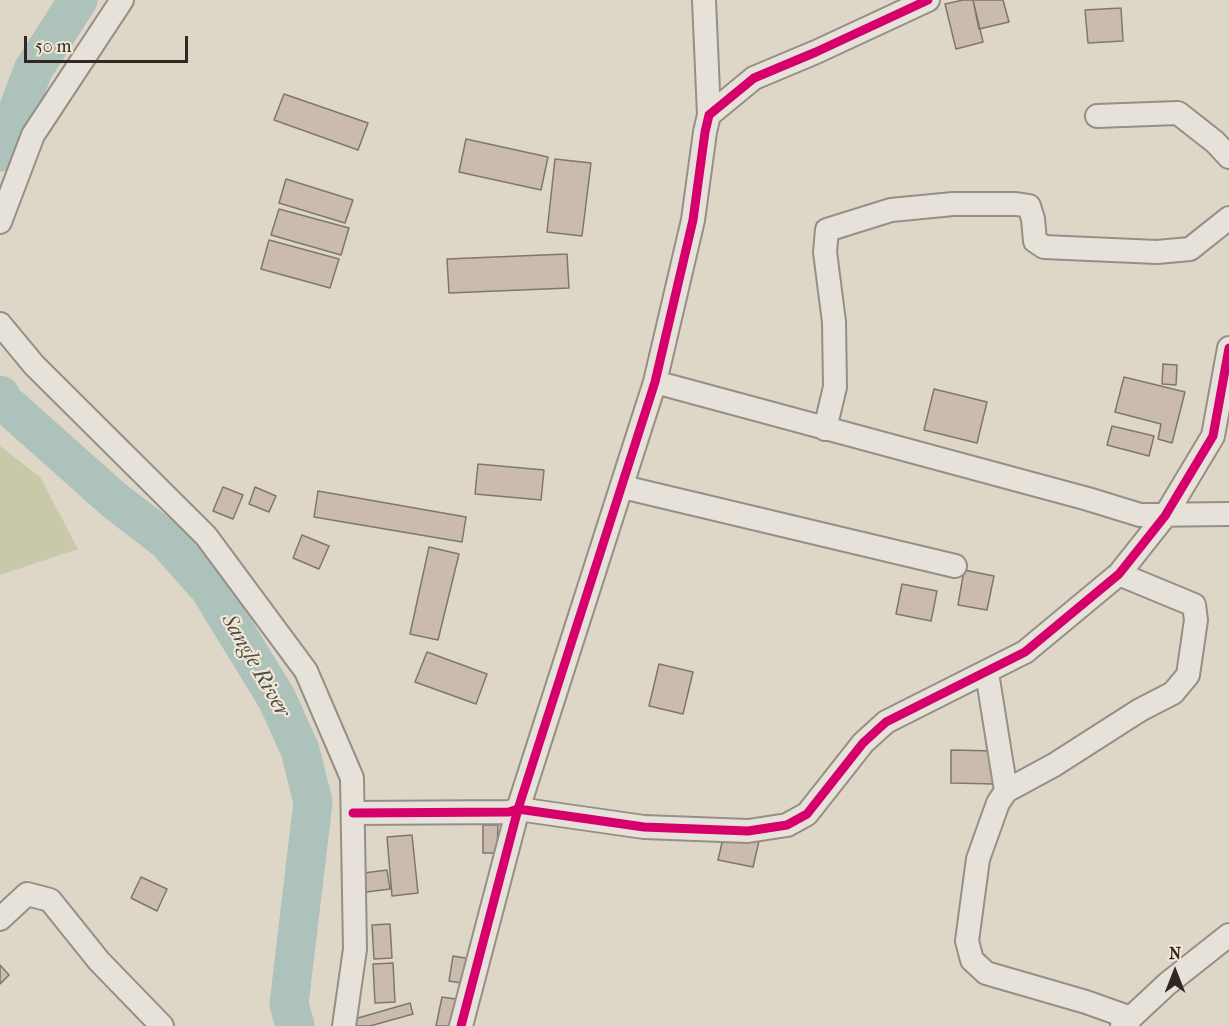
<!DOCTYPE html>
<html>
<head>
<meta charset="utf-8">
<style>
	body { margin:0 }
	#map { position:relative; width:1229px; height:1026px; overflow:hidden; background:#ded6c7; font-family:"IM FELL French Canon",serif }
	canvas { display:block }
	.north { position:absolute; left:1145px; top:942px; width:60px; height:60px; -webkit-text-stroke:4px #f0e7d4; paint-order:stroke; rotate:0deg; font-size:16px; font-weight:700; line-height:24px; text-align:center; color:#332723 }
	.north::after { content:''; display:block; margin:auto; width:21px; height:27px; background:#332723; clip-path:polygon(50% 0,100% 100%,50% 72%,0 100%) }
	.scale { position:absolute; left:24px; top:36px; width:164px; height:27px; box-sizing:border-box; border:3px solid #332723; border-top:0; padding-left:8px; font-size:18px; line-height:21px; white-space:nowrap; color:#332723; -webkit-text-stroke:4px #f0e7d4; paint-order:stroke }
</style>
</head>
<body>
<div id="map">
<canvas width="1229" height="1026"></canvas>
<div class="north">N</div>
<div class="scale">50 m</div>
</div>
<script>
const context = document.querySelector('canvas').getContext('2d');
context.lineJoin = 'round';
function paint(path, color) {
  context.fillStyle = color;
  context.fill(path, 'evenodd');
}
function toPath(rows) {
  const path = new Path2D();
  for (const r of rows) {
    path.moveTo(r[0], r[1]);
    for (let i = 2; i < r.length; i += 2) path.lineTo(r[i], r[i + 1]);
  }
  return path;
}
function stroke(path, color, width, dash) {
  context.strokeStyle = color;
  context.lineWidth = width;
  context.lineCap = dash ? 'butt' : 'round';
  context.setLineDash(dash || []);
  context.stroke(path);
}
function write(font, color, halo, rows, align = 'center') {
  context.font = font + ' "IM FELL French Canon",serif';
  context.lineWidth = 4.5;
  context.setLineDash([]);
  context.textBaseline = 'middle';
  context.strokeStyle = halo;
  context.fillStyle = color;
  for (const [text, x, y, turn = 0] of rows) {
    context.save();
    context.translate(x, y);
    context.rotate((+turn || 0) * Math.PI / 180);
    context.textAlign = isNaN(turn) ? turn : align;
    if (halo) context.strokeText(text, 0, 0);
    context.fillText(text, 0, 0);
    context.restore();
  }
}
paint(toPath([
	[0,446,40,477,78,549,0,575]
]), '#c8c9a9');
stroke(toPath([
	[0,152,9,134,33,70,78,0],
	[0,395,4,402,114,500,166,540,209,588,277,699,300,750,313,802,289,1004,295,1026]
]), '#aec2bc', 39);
const building = toPath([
	[963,0,973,0,983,42,956,49,945,4,963,0],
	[973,0,1003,0,1009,22,979,29,973,0],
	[1121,8,1123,41,1088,43,1085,10,1121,8],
	[284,94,368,123,358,150,274,120,284,94],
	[466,139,548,157,541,190,459,172,466,139],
	[555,159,591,163,582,236,547,232,555,159],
	[286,179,353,200,345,223,279,203,286,179],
	[279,209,349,228,341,255,271,235,279,209],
	[269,240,339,259,330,288,261,269,269,240],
	[567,254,569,288,449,293,447,259,567,254],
	[1163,364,1177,365,1176,385,1162,384,1163,364],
	[1124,377,1185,392,1172,443,1158,439,1161,424,1115,412,1124,377],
	[934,389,987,402,977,443,924,430,934,389],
	[1112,426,1154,436,1149,456,1107,445,1112,426],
	[478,464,544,470,541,500,475,494,478,464],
	[223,487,243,495,233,519,213,511,223,487],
	[255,487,276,496,269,512,249,504,255,487],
	[318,491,466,517,462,542,314,517,318,491],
	[302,535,329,546,319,569,293,558,302,535],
	[429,547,459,554,438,640,410,634,429,547],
	[964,570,994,576,987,610,958,605,964,570],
	[902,584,937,591,931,621,896,614,902,584],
	[427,652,487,674,476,704,415,682,427,652],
	[659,664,693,672,683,714,649,706,659,664],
	[951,750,996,751,995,784,951,783,951,750],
	[483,825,498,825,497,853,483,853,483,825],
	[724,834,759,841,753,867,718,860,724,834],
	[412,835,418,893,392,896,387,837,412,835],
	[387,870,390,889,366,892,364,873,387,870],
	[141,877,167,889,157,911,131,898,141,877],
	[390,924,392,958,374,959,372,925,390,924],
	[453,956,471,959,467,984,449,981,453,956],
	[393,963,395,1002,375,1003,373,964,393,963],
	[0,965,9,975,0,984,0,965],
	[442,997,462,1000,457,1026,436,1026,442,997],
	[410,1003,413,1014,370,1026,353,1026,351,1020,410,1003]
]);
paint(building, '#cabbae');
stroke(building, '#7d7770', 1.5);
const street = toPath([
	[704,0,709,115],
	[1097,116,1178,113,1215,142,1229,157],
	[0,222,33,135,122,0],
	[0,324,34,365,206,536,306,671,352,778,355,949,344,1026],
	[655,382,1088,499,1140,515,1229,514],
	[825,429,835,387,834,322,825,252,827,230,891,210,953,204,1016,204,1029,206,1033,219,1035,241,1044,247,1157,252,1190,249,1229,218],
	[623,487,955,566],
	[987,673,1006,791,998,803,978,859,967,941,972,960,986,973,1086,1002,1131,1018],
	[1006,791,1054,765,1140,710,1173,693,1188,675,1196,620,1194,605,1119,574],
	[353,813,509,812,518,809,644,827,748,831,787,825,807,814,863,743,886,722,1025,652,1119,574,1165,516,1213,436,1229,348],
	[0,919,27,894,50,900,99,961,162,1026],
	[461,1026,518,809,655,382,693,220,705,132,709,115,754,78,816,52,928,0],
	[1122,1026,1167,984,1229,935]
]);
stroke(street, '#958f86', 26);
stroke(street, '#e6e2da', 22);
stroke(toPath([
	[353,813,509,812,518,809,644,827,748,831,787,825,807,814,863,743,886,722,1025,652,1119,574,1165,516,1213,436,1229,348],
	[461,1026,518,809,655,382,693,220,705,132,709,115,754,78,816,52,928,0]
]), '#d6006c', 9);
write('italic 22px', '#4c4c48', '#f0e7d4', [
	["Sangle River",255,666,60]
]);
</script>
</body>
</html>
